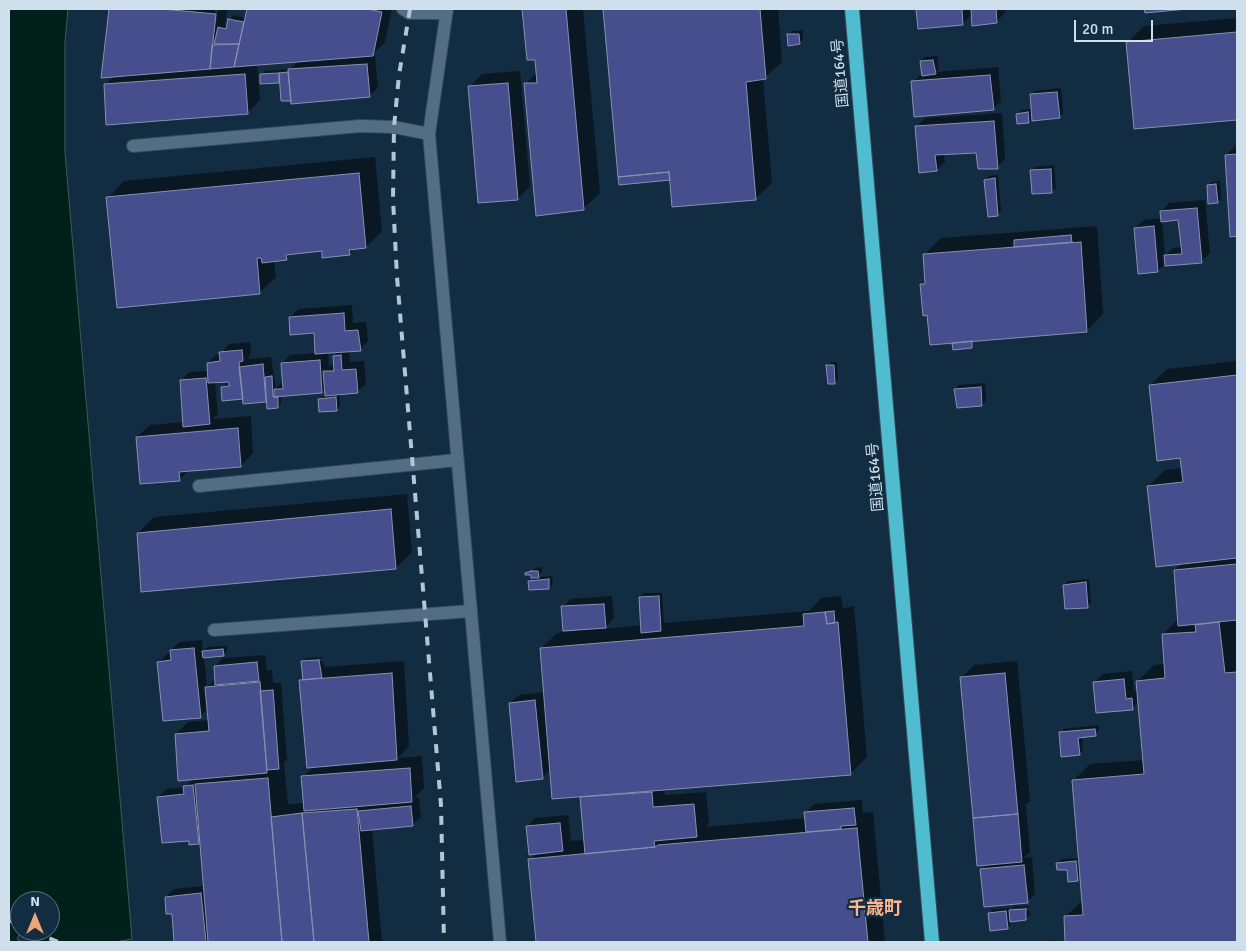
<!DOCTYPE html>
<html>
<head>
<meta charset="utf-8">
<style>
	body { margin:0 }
	#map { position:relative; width:1246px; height:951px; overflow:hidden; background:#122d41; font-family:Signika,sans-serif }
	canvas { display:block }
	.frame { position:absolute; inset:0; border:10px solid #cfdfeb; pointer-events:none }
	.north { position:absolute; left:10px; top:891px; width:50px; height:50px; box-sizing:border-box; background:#122d41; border:1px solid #5e7485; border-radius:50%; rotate:0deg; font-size:14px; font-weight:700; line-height:20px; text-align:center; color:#cfdfeb }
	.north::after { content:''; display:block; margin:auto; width:18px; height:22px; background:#efa377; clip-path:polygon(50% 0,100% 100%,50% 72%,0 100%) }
	.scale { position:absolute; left:1074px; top:20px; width:79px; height:22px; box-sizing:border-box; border:2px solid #cfdfeb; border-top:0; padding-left:6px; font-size:15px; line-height:18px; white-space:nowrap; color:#cfdfeb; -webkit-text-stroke:4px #122d41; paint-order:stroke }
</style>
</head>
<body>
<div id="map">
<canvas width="1246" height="951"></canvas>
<div class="frame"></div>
<div class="north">N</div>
<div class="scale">20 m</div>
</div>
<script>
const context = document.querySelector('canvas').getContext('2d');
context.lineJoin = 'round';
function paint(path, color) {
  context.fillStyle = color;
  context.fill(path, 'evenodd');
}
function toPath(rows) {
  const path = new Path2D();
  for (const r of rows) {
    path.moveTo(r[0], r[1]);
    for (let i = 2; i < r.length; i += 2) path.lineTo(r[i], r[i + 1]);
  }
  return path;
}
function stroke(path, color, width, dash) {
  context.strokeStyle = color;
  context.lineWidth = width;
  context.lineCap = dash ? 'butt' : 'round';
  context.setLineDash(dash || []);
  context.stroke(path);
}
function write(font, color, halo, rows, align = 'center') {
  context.font = font + ' Signika,"Noto Sans JP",sans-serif';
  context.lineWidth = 4.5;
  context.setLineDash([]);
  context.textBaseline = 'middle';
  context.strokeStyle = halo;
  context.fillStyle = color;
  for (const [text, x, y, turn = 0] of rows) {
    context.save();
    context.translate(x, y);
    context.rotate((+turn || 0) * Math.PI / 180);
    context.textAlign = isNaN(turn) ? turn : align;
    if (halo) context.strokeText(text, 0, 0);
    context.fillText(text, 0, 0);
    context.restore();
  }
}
const water = toPath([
	[9,9,68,9,65,42,65,153,132,939,115,942,32,942,37,931,50,931,50,901,20,901,21,931,17,939,22,942,9,942,9,9]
]);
paint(water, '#00211a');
stroke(water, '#3e5a59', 1);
paint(toPath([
	[110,9,215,9,212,51,218,9,227,9,225,25,228,25,233,15,246,18,249,9,392,9,385,42,371,56,375,56,378,88,369,96,292,103,281,82,262,83,261,75,265,71,290,69,299,61,257,64,260,100,247,113,105,85,114,76,102,77],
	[523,9,583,9,600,193,583,209,526,84,537,72,536,59,528,59],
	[605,9,778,9,782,62,763,79,772,183,755,199,671,179,619,175],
	[917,9,1005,9,1005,13,997,21,972,14,963,24,919,27],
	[1237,18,1237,119,1135,128,1127,43,1144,26],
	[803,30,803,39,800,43,788,35,792,31],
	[937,56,939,69,936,72,998,67,1001,101,993,109,913,82,923,73,921,61,925,57],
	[520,71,530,186,518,199,470,87,482,74],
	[1061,88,1063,113,1059,117,1033,118,1029,122,1018,114,1022,110,1032,109,1031,95,1035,91],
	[1002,113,1005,159,997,168,977,152,944,153,945,162,936,170,916,127,925,118],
	[1237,144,1237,235,1231,235,1226,155],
	[375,157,382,231,366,247,355,248,350,254,323,250,292,253,286,259,274,260,276,277,259,293,108,198,124,181],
	[1054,165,1056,188,1052,192,1031,171,1035,167],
	[998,175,1001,211,997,215,986,180,989,176],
	[1220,181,1221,198,1218,202,1208,185,1212,182],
	[1205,200,1210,253,1201,262,1166,263,1158,271,1135,228,1144,220,1162,218,1161,212,1169,203],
	[1180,219,1183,247,1173,248,1165,255,1162,221],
	[1097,226,1103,314,1087,331,975,340,971,347,955,343,928,314,922,284,926,280,924,255,941,238],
	[352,305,353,323,366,322,368,341,360,350,349,350,350,362,364,361,366,384,357,392,340,394,340,406,337,410,319,399,326,395,325,388,322,392,281,395,281,403,277,407,268,399,244,403,244,398,222,388,229,381,215,382,218,414,213,419,251,416,253,453,241,466,189,470,179,480,137,437,150,425,184,422,181,381,189,372,208,371,208,363,216,355,221,354,229,344,250,342,251,352,248,359,271,357,276,388,283,381,282,364,290,355,317,353,315,332,290,317,299,309],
	[339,351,334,356,334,363,329,367,328,352],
	[1237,361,1237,942,1067,942,1065,917,1083,900,1081,876,1077,880,1068,869,1058,863,1062,859,1079,858,1073,781,1090,764,1144,760,1139,701,1132,709,1095,682,1103,674,1132,671,1134,691,1138,691,1138,681,1154,665,1165,664,1163,634,1179,618,1175,570,1182,563,1148,487,1165,470,1183,468,1181,457,1150,385,1167,369],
	[831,362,837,362,838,379,835,382,827,366],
	[985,383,986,401,982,405,955,389,959,385],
	[407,494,412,552,396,568,138,533,154,517],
	[542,567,542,572,537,577,552,576,553,584,549,588,530,582,535,577,532,571,536,568],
	[1089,579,1091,603,1087,607,1064,585,1068,581],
	[644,593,662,593,664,623,809,611,821,598,841,596,843,608,854,606,867,757,850,774,664,789,665,795,706,792,709,823,706,827,806,818,806,813,814,804,862,800,863,813,873,812,885,942,537,942,530,860,537,853,527,827,535,818,568,815,571,841,585,840,582,798,584,796,551,769,542,778,510,703,519,695,545,692,541,649,557,633,582,630,562,607,571,599,612,596,614,618,604,629,642,625,640,597],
	[202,640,203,651,208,647,227,646,227,651,223,655,204,656,207,687,216,678,215,667,223,658,265,655,267,671,272,670,273,683,281,683,287,760,284,763,288,804,305,803,303,777,313,767,300,680,304,676,303,662,307,658,323,657,323,658,305,660,305,662,323,661,324,667,404,661,409,746,398,758,422,756,424,788,414,798,419,798,421,817,412,825,372,829,382,942,175,942,173,912,166,897,174,889,205,886,201,840,198,843,190,839,158,797,167,789,184,787,193,779,176,734,188,722,209,720,208,709,200,716,159,662,167,654,171,653,171,650,180,642],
	[1017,661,1030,801,1024,806,1026,806,1030,852,1024,858,1032,857,1035,894,1027,902,982,870,987,864,961,678,974,665],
	[1099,725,1099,730,1095,734,1082,736,1083,750,1079,754,1060,733,1064,729],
	[1014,906,1029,906,1029,907,1013,908,1013,911,1029,910,1030,915,1026,919,1011,920,1011,924,1007,928,990,913,993,909,1009,908,1010,911],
	[27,931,33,931,25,939,25,937],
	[1056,940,1056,942,1035,942]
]), '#0007');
const building = toPath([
	[109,9,162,9,216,14,210,69,101,78,109,9],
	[247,9,368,9,382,12,373,56,234,67,247,9],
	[522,9,566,9,584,210,536,216,524,83,537,83,535,60,527,60,522,9],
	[603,9,760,9,766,79,746,82,756,200,672,207,669,172,618,177,603,9],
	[916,9,962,9,963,25,918,29,916,9],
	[971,9,996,9,997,23,972,26,971,9],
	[1144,9,1187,9,1145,13,1144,9],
	[228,19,244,22,239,44,214,44,218,27,226,29,228,19],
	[1237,32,1237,120,1134,129,1126,42,1237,32],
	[787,34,799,34,800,44,788,46,787,34],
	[239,44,234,67,210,69,212,45,239,44],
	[933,60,936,74,922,76,920,61,933,60],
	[367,64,370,97,291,104,288,69,367,64],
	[288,72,291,101,281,101,279,73,288,72],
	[279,73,279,83,260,84,260,74,279,73],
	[245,74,248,114,106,125,104,84,245,74],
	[990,75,994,110,914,117,911,81,990,75],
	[508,83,518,200,478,203,468,86,508,83],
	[1057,92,1060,118,1032,121,1030,94,1057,92],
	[1028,112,1029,123,1017,124,1016,114,1028,112],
	[994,121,998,169,978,169,976,153,935,155,937,171,919,173,915,126,994,121],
	[1237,154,1237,236,1230,237,1225,155,1237,154],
	[1051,169,1052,193,1032,194,1030,170,1051,169],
	[669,172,670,180,619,185,618,177,669,172],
	[359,173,366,248,349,250,350,255,322,258,322,251,286,255,287,260,262,263,261,258,257,258,260,294,117,308,106,197,359,173],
	[995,178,998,216,988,217,984,180,995,178],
	[1216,184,1218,203,1208,204,1207,185,1216,184],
	[1197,208,1202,263,1165,266,1164,255,1182,254,1178,220,1161,222,1160,211,1197,208],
	[1154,226,1158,272,1138,274,1134,228,1154,226],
	[1071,235,1072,242,1014,247,1014,240,1071,235],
	[1081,242,1087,332,930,345,927,315,923,316,920,284,925,284,923,254,1081,242],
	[344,313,345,331,358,330,361,351,315,354,314,333,290,335,289,317,344,313],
	[972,341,972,348,953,350,952,343,972,341],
	[242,350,243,361,239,362,243,399,222,401,221,387,229,386,229,382,208,383,207,363,220,361,219,352,242,350],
	[341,355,342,370,356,369,358,393,325,396,323,371,334,371,333,356,341,355],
	[320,360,322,393,274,397,274,389,283,389,281,363,320,360],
	[263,364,266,402,243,404,239,367,263,364],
	[826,365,834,365,835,384,828,384,826,365],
	[1237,375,1237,558,1156,567,1147,486,1183,482,1180,458,1157,461,1149,385,1237,375],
	[272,376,273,397,278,397,278,408,267,409,265,377,272,376],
	[206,378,210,424,183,427,180,380,206,378],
	[981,387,982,406,957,408,954,389,981,387],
	[336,397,337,411,319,412,318,399,336,397],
	[238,428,241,467,179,472,180,481,140,484,136,437,238,428],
	[391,509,396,569,141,592,137,533,391,509],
	[1237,564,1237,620,1178,626,1174,570,1237,564],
	[531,571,538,571,539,578,531,578,531,575,525,575,525,573,531,571],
	[549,579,549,589,529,590,528,581,549,579],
	[1086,582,1088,608,1065,609,1063,585,1086,582],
	[659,596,661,631,641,633,639,597,659,596],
	[604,604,606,628,563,631,561,606,604,604],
	[834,611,835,623,827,624,825,612,834,611],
	[825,612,827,624,838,622,851,775,552,799,540,648,804,626,803,614,825,612],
	[1219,622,1225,673,1237,672,1237,942,1065,942,1064,916,1083,915,1072,780,1144,774,1136,681,1165,678,1162,634,1196,632,1195,625,1219,622],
	[194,648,201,718,163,721,157,662,171,660,170,650,194,648],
	[223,649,224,656,203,658,202,651,223,649],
	[319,660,322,678,303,680,301,661,319,660],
	[257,662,259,681,215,685,214,666,257,662],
	[392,673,397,760,307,768,299,680,392,673],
	[1005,673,1018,814,973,818,960,677,1005,673],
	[1124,679,1126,699,1132,698,1133,710,1096,713,1093,682,1124,679],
	[260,682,267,773,178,781,175,734,209,731,205,687,260,682],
	[273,690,279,769,267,770,260,691,273,690],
	[535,700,543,779,516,782,509,703,535,700],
	[1095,729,1096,736,1078,738,1080,755,1061,757,1059,732,1095,729],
	[410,768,412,802,304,811,301,776,410,768],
	[268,778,282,942,208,942,195,784,268,778],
	[193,785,199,844,189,845,189,841,162,843,157,797,184,794,183,786,193,785],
	[652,792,653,807,694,804,697,837,654,841,655,847,585,854,580,797,652,792],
	[411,806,413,826,361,831,358,811,411,806],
	[854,808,856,825,841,826,841,829,806,832,804,812,854,808],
	[357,809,369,942,314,942,302,813,357,809],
	[302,813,314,942,282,942,271,817,302,813],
	[1018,814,1022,862,977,866,973,818,1018,814],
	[560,823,563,851,529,855,526,826,560,823],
	[857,828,868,942,536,942,528,859,655,847,658,845,857,828],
	[1076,861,1078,881,1068,882,1067,870,1057,870,1056,863,1076,861],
	[1024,865,1028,903,984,907,980,869,1024,865],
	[201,893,206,942,174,942,172,914,166,914,165,897,201,893],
	[1026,909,1026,920,1010,922,1009,910,1026,909],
	[1006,911,1008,929,990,931,988,913,1006,911]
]);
paint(building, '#464e8d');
stroke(building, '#8990b0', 1);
const service = toPath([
	[403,9,409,13,446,13],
	[133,146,360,126,394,127,429,134],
	[199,486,457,460],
	[214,630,471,611]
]);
const minor = toPath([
	[447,9,429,134,500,942]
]);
const trunk = toPath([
	[852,9,932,942]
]);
stroke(service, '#364a5a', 14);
stroke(minor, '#364a5a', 14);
stroke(trunk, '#364a5a', 16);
stroke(service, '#526e85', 12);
stroke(minor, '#526e85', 12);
stroke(trunk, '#50bcd0', 14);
stroke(toPath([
	[410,9,399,75,394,127,393,199,397,277,441,805,444,942],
	[9,920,20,925],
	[33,931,58,942]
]), '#b4c5d3', 4, [9, 9]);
write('15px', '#cfdfeb', '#122d41', [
	["国道164号",841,73,-95],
	["国道164号",876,477,-95]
]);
write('bold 18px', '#fdb68c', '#122d41', [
	["千歳町",875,909]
]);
</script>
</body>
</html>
